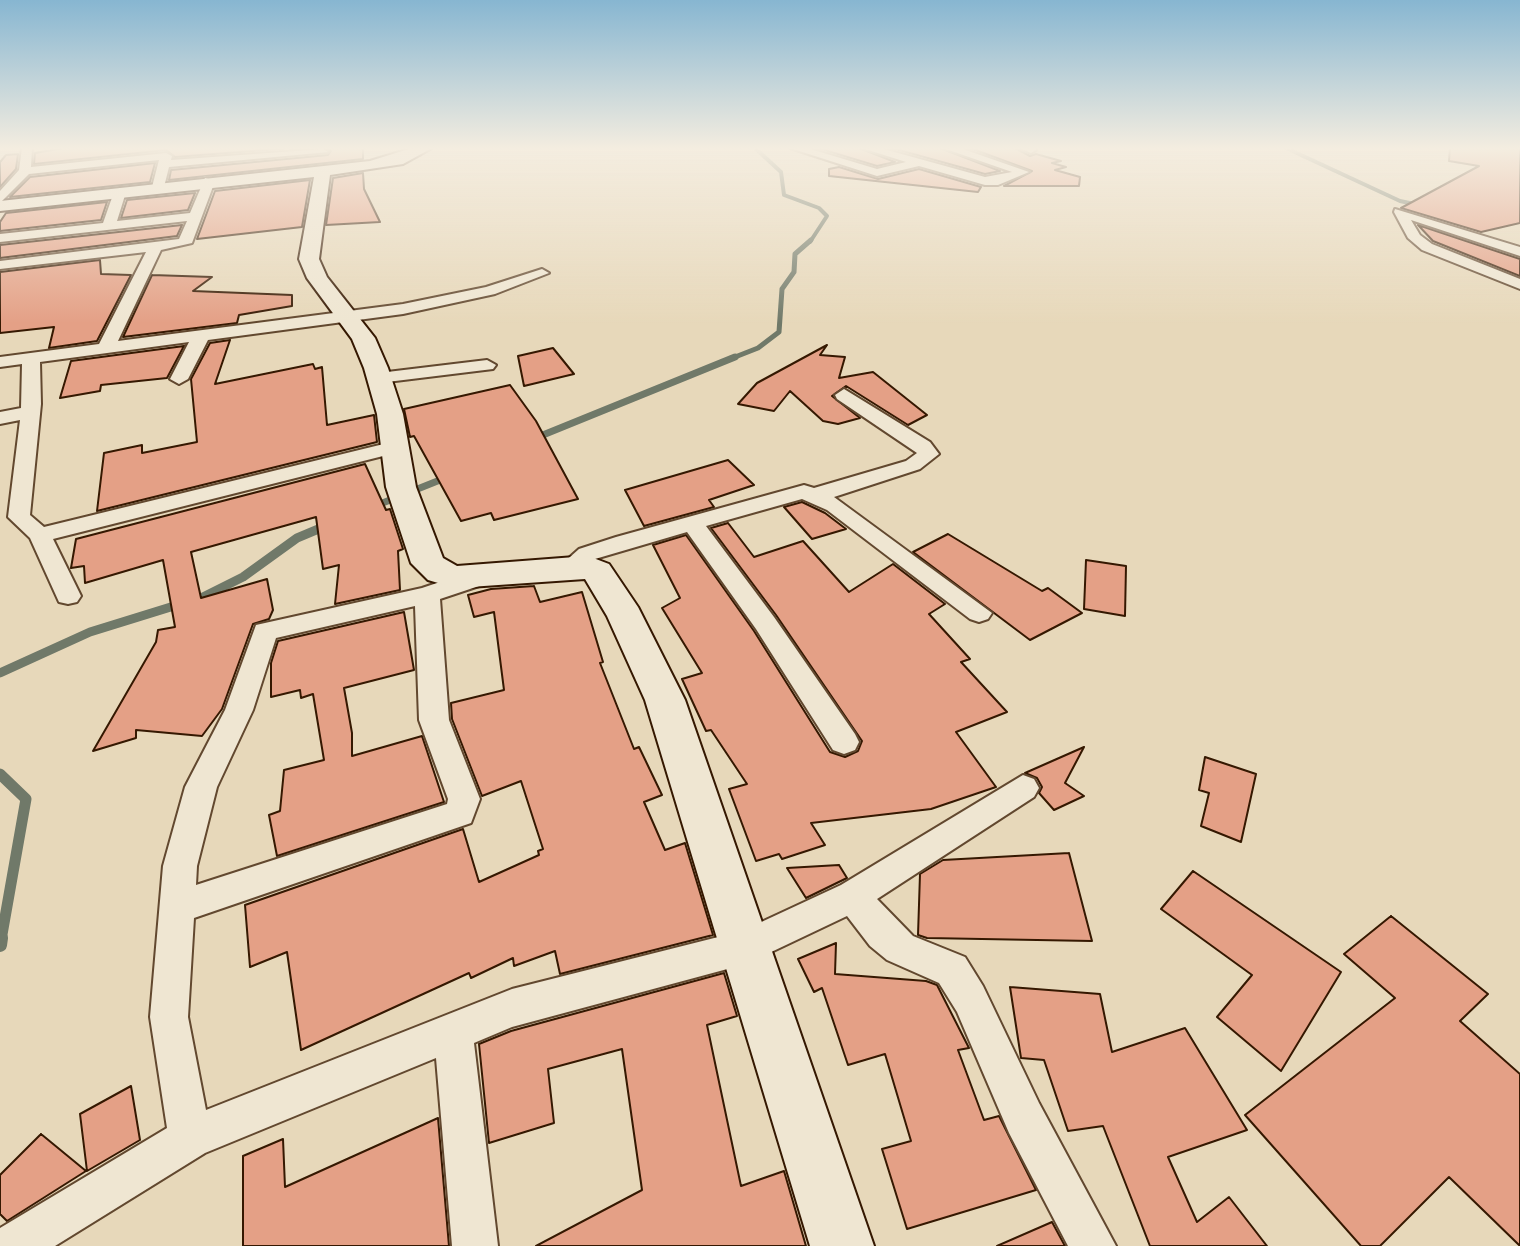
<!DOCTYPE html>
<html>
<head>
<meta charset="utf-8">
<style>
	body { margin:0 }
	canvas { display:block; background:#e7d8ba }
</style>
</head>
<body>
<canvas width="1520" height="1246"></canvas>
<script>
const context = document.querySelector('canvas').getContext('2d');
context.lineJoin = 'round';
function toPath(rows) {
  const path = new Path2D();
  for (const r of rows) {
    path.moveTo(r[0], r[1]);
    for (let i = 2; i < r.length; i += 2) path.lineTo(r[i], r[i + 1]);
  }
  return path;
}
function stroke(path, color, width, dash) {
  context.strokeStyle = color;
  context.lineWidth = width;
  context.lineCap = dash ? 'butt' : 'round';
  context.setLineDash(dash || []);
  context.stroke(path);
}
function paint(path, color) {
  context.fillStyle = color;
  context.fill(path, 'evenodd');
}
stroke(toPath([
	[755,148,781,172,784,195,819,208,827,216,810,242],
	[1286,148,1400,201,1419,205]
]), '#707969', 4);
stroke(toPath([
	[730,359,758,348,779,332,782,289,794,272,795,254,811,240]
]), '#707969', 5);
stroke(toPath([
	[533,439,735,357],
	[375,506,450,476]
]), '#707969', 7);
stroke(toPath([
	[0,673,90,632,203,597,243,577,297,538,328,525]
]), '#707969', 9);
stroke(toPath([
	[0,774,26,799,1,940]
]), '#707969', 11);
stroke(toPath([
	[0,945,1,938]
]), '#707969', 14);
const building = toPath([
	[63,148,291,148,175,157,166,150,34,164,35,153,63,148],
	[328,148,363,148,363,159,169,180,171,170,328,155,331,151,328,148],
	[818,148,859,148,895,162,877,166,818,148],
	[892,148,940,148,1000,171,985,174,892,148],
	[970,148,1015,148,1030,156,1036,154,1061,161,1052,163,1066,167,1055,170,1080,177,1079,186,1004,186,1032,171,970,148],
	[1450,148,1520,148,1520,223,1481,232,1401,208,1479,166,1449,161,1450,148],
	[18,154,16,169,0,187,0,162,6,155,18,154],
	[155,163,150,182,10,197,30,177,155,163],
	[839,167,878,179,919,169,981,187,978,192,829,176,829,169,839,167],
	[363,173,364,189,380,222,326,225,333,178,363,173],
	[310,180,302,227,197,239,215,191,310,180],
	[195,193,188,210,121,218,127,200,195,193],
	[107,202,101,220,0,231,0,222,6,213,107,202],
	[182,225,177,236,0,258,0,245,182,225],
	[1418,225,1520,259,1520,276,1433,241,1418,225],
	[100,260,101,274,131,275,97,341,49,348,54,327,0,333,0,272,100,260],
	[152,275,212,277,193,291,292,295,292,306,239,315,237,323,123,337,152,275],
	[230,340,215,384,313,364,315,369,322,367,327,425,374,415,377,442,97,511,104,453,142,445,142,453,197,442,191,379,210,343,230,340],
	[827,345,820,355,845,357,839,378,873,372,927,415,908,425,846,386,832,396,860,418,838,424,823,421,790,391,774,411,738,404,757,383,827,345],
	[184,346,167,378,101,385,100,391,60,398,71,361,184,346],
	[553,348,574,374,524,386,518,356,553,348],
	[510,385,536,421,578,499,494,520,491,513,461,521,414,436,410,437,404,409,510,385],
	[728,460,754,485,709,500,714,507,644,526,625,490,728,460],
	[365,464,386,510,390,509,403,549,398,551,400,590,335,604,339,565,323,569,316,517,191,552,201,598,267,579,273,610,269,619,253,624,222,709,202,736,136,730,136,738,93,751,156,642,158,630,175,627,163,560,85,583,84,566,71,568,76,539,365,464],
	[802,502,825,513,846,529,812,539,784,507,802,502],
	[728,523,754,557,803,541,849,592,893,564,945,604,929,614,970,659,961,662,1007,712,956,732,996,787,931,809,811,823,825,845,782,859,779,854,756,861,729,789,747,784,711,730,706,731,682,679,702,673,662,608,680,598,653,545,686,535,754,631,830,752,845,757,858,751,862,741,776,615,711,528,728,523],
	[948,534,1042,591,1048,588,1082,613,1030,640,913,552,948,534],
	[1086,560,1126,566,1125,616,1084,609,1086,560],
	[534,586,540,602,582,592,603,662,600,663,634,749,639,747,662,795,644,802,665,850,685,843,713,935,560,974,555,951,514,966,513,958,471,978,469,973,301,1050,287,952,250,967,245,905,463,829,479,882,539,855,538,851,543,849,521,781,482,796,452,719,451,703,504,690,494,612,474,617,468,595,491,589,534,586],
	[404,612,414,670,344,688,352,733,352,756,422,736,444,802,277,856,269,815,280,811,284,770,324,760,313,694,301,698,300,690,271,697,271,663,278,641,404,612],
	[1084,747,1065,783,1084,796,1054,810,1039,793,1042,787,1037,778,1025,773,1084,747],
	[1205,757,1256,774,1241,842,1201,826,1209,793,1199,790,1205,757],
	[1069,853,1092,941,927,938,918,935,920,874,943,860,1069,853],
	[839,865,847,878,806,898,787,868,839,865],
	[1193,871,1341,972,1281,1071,1217,1017,1252,975,1161,909,1193,871],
	[1391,916,1488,994,1460,1021,1520,1074,1520,1246,1449,1177,1380,1246,1361,1246,1245,1115,1395,998,1344,954,1391,916],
	[836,943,835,974,926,981,937,985,969,1048,958,1050,984,1120,999,1116,1036,1190,907,1229,882,1149,911,1141,885,1054,848,1065,822,988,814,992,798,959,836,943],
	[724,973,737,1016,707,1025,741,1186,784,1171,806,1246,536,1246,642,1190,622,1049,548,1069,554,1123,489,1143,479,1044,511,1031,724,973],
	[1010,987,1100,994,1112,1052,1185,1028,1247,1130,1168,1157,1197,1222,1229,1197,1267,1246,1150,1246,1103,1126,1068,1131,1044,1060,1021,1058,1010,987],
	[131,1086,140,1140,87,1171,80,1114,131,1086],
	[438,1118,449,1246,243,1246,243,1156,283,1139,285,1187,438,1118],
	[41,1134,86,1171,7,1221,0,1214,0,1175,41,1134],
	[1052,1222,1065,1246,997,1246,1052,1222]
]);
paint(building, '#e4a086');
stroke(building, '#351801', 2);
const street = toPath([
	[22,148,32,148,31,167,166,153,172,156,171,160,323,149,328,152,169,167,164,187,158,191,152,187,159,160,29,174,0,203,0,191,19,170,22,148],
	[790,148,807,148,877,169,906,162,862,148,880,148,985,177,1012,172,943,148,960,148,1029,172,998,185,985,185,919,166,877,176,790,148],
	[1020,148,1035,148,1036,150,1031,153,1020,148],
	[205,178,215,181,192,243,161,250,118,341,403,304,486,287,542,269,549,273,495,294,403,314,208,340,188,379,179,384,170,379,189,342,40,362,41,404,30,515,44,527,396,441,406,447,403,451,53,539,81,596,77,602,68,604,59,602,30,538,8,517,20,420,0,424,0,412,21,408,22,364,0,367,0,357,99,344,146,252,0,269,0,261,179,239,187,221,0,242,0,234,103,223,114,192,120,188,126,192,117,221,190,213,205,178],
	[1395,209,1520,247,1520,256,1411,220,1420,235,1432,244,1520,279,1520,289,1422,250,1408,238,1394,212,1395,209],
	[487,360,496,365,493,369,379,383,370,378,379,373,487,360],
	[844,389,930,442,939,454,920,469,834,497,992,613,988,619,979,622,970,619,827,510,802,499,706,526,774,617,855,734,859,742,855,750,844,754,833,750,756,629,687,532,595,559,582,570,573,573,561,565,579,549,616,537,804,485,814,488,906,461,917,453,837,399,835,395,844,389],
	[482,568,494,576,491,582,440,599,449,720,480,799,471,823,194,918,188,1017,206,1110,512,989,742,931,841,885,1023,775,1034,779,1039,788,1034,797,877,899,913,936,965,957,983,986,1039,1103,1116,1246,1068,1246,1009,1133,957,1012,939,983,887,960,870,946,847,916,746,964,512,1027,474,1043,498,1246,452,1246,436,1058,205,1153,55,1246,0,1246,0,1228,167,1128,150,1017,163,866,185,787,225,710,256,625,422,588,482,568],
	[415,606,419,720,448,799,447,804,196,885,197,866,217,787,253,710,276,638,415,606]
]);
const secondary = toPath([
	[412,148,432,148,403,164,330,175,319,259,327,277,375,338,388,368,403,414,416,487,443,558,457,566,588,556,609,564,638,607,685,700,874,1246,810,1246,645,700,607,616,585,579,455,588,428,580,411,563,386,487,377,414,364,368,352,339,307,278,299,259,314,177,0,211,0,201,370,161,412,148]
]);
stroke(street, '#62482f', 4);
stroke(secondary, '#351801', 4);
paint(street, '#efe6d2');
paint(secondary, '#efe6d2');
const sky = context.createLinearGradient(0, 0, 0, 323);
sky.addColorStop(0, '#87b6d1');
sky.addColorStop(0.46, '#f4ede0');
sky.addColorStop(1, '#f4ede000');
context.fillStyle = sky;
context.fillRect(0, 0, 1520, 323);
</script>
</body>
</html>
